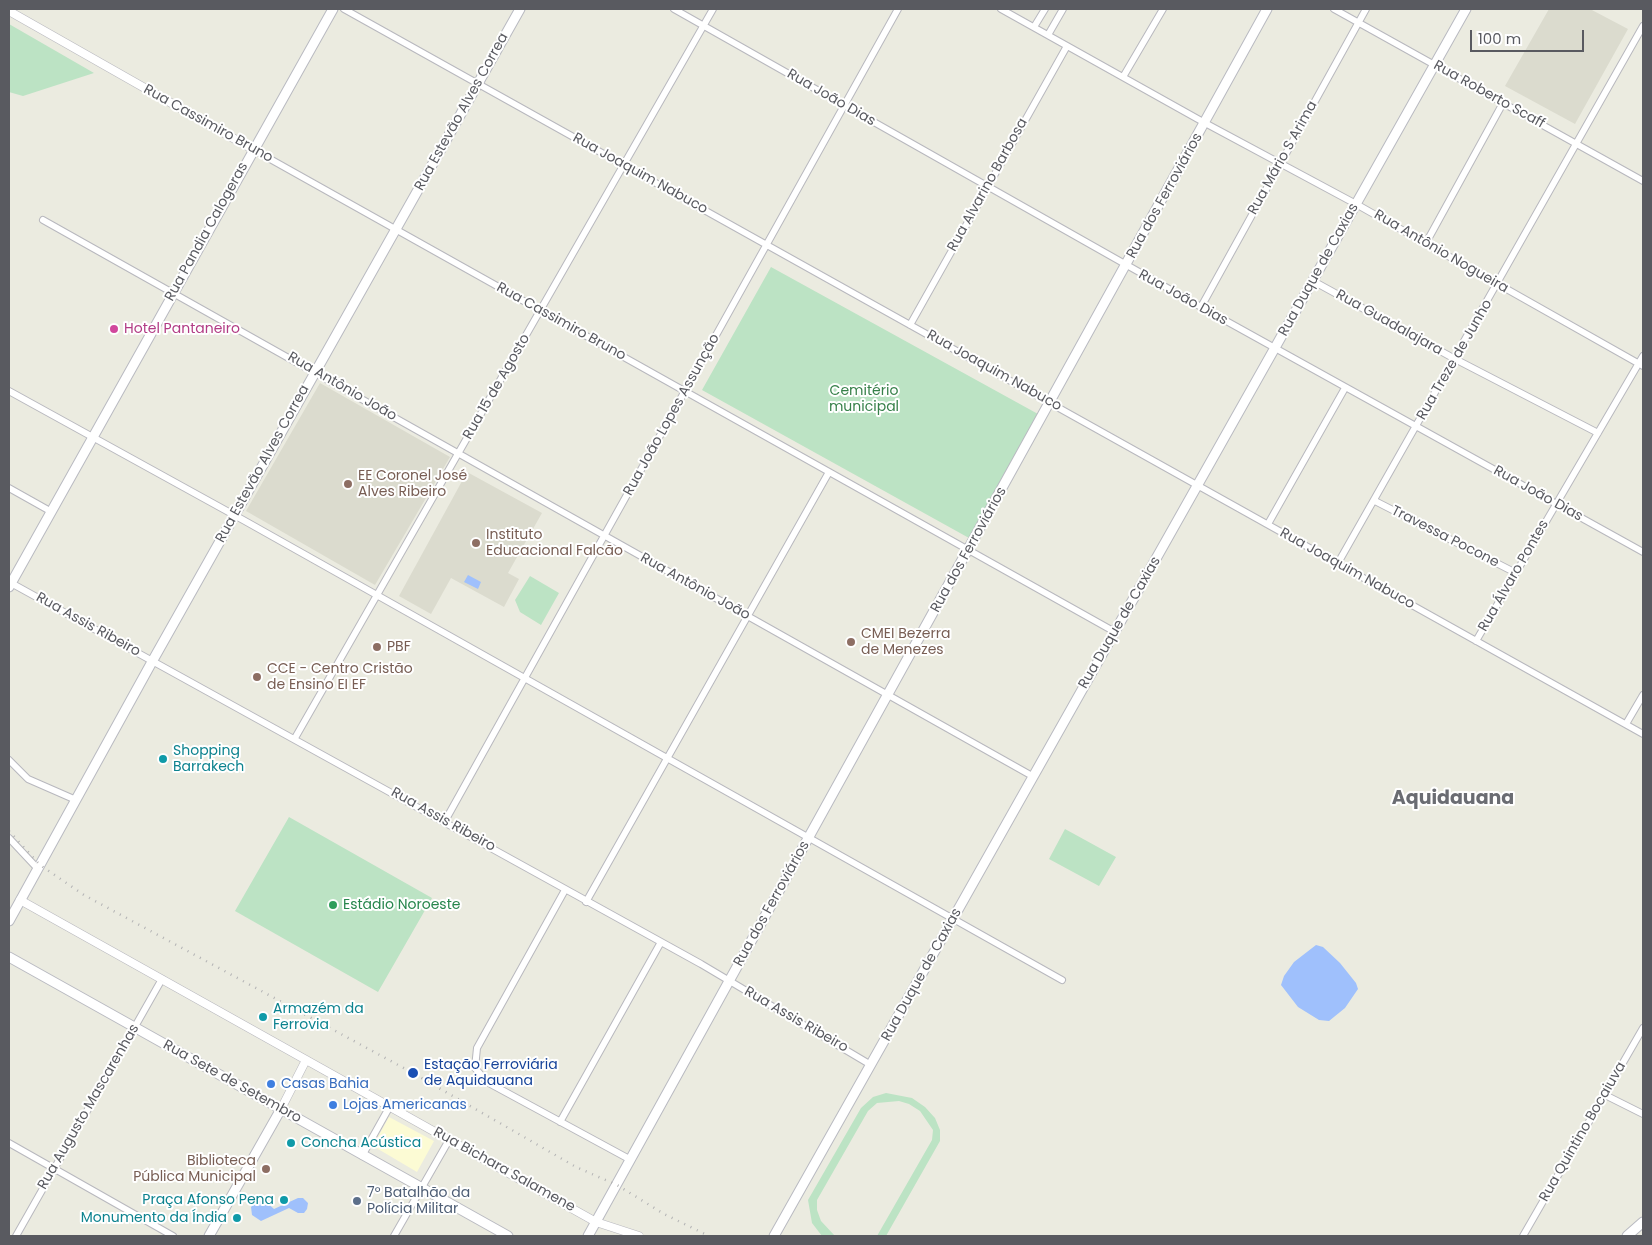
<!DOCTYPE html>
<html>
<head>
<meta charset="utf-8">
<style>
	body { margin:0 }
	#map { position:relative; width:1652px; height:1245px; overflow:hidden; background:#ebebe0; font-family:Poppins,sans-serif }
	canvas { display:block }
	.frame { position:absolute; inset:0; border:10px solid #595a60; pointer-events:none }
	.scale { position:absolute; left:1470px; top:30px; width:114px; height:22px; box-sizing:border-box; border:2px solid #595a60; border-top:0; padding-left:6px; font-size:15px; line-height:18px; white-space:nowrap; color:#595a60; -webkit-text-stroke:4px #fff; paint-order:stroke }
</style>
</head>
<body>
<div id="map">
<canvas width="1652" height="1245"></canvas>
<div class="frame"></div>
<div class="scale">100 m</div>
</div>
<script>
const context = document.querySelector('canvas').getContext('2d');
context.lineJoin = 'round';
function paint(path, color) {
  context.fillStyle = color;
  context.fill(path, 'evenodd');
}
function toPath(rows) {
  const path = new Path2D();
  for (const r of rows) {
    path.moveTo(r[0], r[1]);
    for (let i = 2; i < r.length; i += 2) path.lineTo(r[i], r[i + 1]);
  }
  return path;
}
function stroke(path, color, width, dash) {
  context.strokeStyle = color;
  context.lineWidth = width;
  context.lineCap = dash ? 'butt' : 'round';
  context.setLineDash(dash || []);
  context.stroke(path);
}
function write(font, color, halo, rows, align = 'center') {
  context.font = font + ' Poppins,sans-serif';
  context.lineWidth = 4;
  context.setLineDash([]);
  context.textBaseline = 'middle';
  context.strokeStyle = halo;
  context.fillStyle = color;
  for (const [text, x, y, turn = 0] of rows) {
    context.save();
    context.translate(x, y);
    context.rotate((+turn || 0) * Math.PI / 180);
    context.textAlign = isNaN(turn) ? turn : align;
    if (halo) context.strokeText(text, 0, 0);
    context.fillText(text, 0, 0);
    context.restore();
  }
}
paint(toPath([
	[389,1117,434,1141,417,1172,373,1146]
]), '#fcfbd4');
paint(toPath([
	[1549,9,1590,9,1628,29,1575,124,1505,86],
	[320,383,450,457,375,585,246,511],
	[467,472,542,513,508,573,519,579,504,607,451,578,431,614,399,596]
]), '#dbdbce');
paint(toPath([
	[9,24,94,73,23,96,9,92],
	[771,267,1038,414,969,538,702,390],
	[530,576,559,593,541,625,520,612,515,600],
	[289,817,432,898,378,992,235,911],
	[1065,829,1116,857,1099,886,1049,859],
	[886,1093,912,1098,925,1107,935,1118,940,1130,940,1141,886,1236,877,1236,932,1140,933,1130,920,1111,909,1104,899,1101,877,1103,868,1111,817,1200,817,1210,821,1221,835,1236,822,1236,812,1223,808,1200,861,1108,873,1097]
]), '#bce3c4');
paint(toPath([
	[468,575,481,582,478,589,464,582],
	[1316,945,1323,947,1340,963,1356,983,1358,989,1345,1008,1329,1021,1319,1020,1298,1007,1281,985,1284,976,1294,962],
	[298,1198,303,1198,308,1203,307,1209,304,1213,298,1213,289,1208,261,1221,252,1215,251,1207,257,1201,265,1201,274,1209]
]), '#9fc0fc');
const minor = toPath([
	[344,9,1643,734],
	[674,9,1201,307,1643,552],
	[1001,9,1205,123,1356,204,1643,366],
	[1334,9,1643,181],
	[1034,27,1045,9],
	[1048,35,1063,9],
	[1123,77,1163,9],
	[254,150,1115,632],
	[43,220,1034,777],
	[1426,243,1503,103],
	[1313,281,1455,359,1598,433],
	[1201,307,1366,9],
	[910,325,1067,46],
	[9,391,245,521,1062,980],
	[9,488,50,511],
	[1375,501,1516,573],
	[1268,524,1345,388],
	[1338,563,1643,26],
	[11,583,701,964,871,1065],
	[1476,641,1643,356],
	[1626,724,1643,695],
	[295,738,713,9],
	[9,760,28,779,76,800],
	[445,821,898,9],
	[9,838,38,869],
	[565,890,477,1048,475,1068,487,1082,631,1160],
	[586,902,829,472],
	[1605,1095,1643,1114],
	[560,1122,661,942],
	[9,1143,173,1236],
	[362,1156,390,1106],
	[16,1236,162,979],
	[394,1236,449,1140],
	[1523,1236,1643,1028]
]);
const tertiary = toPath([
	[9,11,254,150],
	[20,900,596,1222,639,1236],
	[281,1109,306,1060]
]);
const secondary = toPath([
	[9,587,333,9],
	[9,921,153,660,520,9],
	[9,957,508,1236],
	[209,1236,281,1109],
	[588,1236,1267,9],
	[774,1236,1466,9],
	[1627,1236,1643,1222]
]);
stroke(minor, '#b8b8be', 8);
stroke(tertiary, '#b8b8be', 9);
stroke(secondary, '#b9bac1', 11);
stroke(minor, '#fff', 6);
stroke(tertiary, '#fff', 8);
stroke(secondary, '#fff', 9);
stroke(toPath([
	[9,831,40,865,84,895,413,1073,576,1167,617,1185,664,1214,709,1236]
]), '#b3b3b4', 2.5, [1, 6]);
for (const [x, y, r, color] of [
	[114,329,5,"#d1479c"],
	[348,484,5,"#8d6e63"],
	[476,543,5,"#8d6e63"],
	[851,642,5,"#8d6e63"],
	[377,647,5,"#8d6e63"],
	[257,677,5,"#8d6e63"],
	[163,759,5,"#0f9aa8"],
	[333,905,5,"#2e9e5b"],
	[263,1017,5,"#0f9aa8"],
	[413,1073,6,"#1a4fb4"],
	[271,1084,5,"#3f7fe0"],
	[333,1105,5,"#3f7fe0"],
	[291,1143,5,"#0f9aa8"],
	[266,1169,5,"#8d6e63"],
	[284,1200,5,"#0f9aa8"],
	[357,1201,5,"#5c6f8a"],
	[237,1218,5,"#0f9aa8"]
]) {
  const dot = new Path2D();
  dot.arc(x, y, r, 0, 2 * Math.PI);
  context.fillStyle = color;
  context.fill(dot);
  stroke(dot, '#fff', 2);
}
write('14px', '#595a60', '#fff', [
	["Rua Roberto Scaff",1489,95,29],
	["Rua João Dias",831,98,30],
	["Rua Estevão Alves Correa",462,112,-61],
	["Rua Cassimiro Bruno",208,124,29],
	["Rua Mário S Arima",1283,158,-61],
	["Rua Joaquim Nabuco",640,174,29],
	["Rua Alvarino Barbosa",988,185,-61],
	["Rua dos Ferroviários",1165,196,-61],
	["Rua Pandia Calogeras",207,232,-61],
	["Rua Antônio Nogueira",1441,252,30],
	["Rua Duque de Caxias",1319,270,-61],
	["Rua João Dias",1183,298,29],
	["Rua Cassimiro Bruno",561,322,29],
	["Rua Guadalajara",1389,323,29],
	["Rua Treze de Junho",1455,360,-60],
	["Rua Joaquim Nabuco",994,371,29],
	["Rua Antônio João",342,387,30],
	["Rua 15 de Agosto",497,387,-60],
	["Rua João Lopes Assunção",672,415,-61],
	["Rua Estevão Alves Correa",263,464,-61],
	["Rua João Dias",1538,494,29],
	["Travessa Pocone",1445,537,27],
	["Rua dos Ferroviários",969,550,-61],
	["Rua Joaquim Nabuco",1347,569,29],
	["Rua Álvaro Pontes",1514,576,-60],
	["Rua Antônio João",695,587,29],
	["Rua Duque de Caxias",1120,623,-60],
	["Rua Assis Ribeiro",88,625,29],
	["Rua Assis Ribeiro",443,820,29],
	["Rua dos Ferroviários",772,904,-61],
	["Rua Duque de Caxias",922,975,-61],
	["Rua Assis Ribeiro",796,1020,30],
	["Rua Sete de Setembro",232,1082,29],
	["Rua Augusto Mascarenhas",89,1107,-60],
	["Rua Quintino Bocaiuva",1583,1132,-60],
	["Rua Bichara Salamene",504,1170,29]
]);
write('14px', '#b23c85', '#fff', [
	["Hotel Pantaneiro",124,329]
], 'left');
write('14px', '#37814a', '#fff', [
	["Cemitério",864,391],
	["municipal",864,407]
]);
write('14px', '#785e54', '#fff', [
	["EE Coronel José",358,476],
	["Alves Ribeiro",358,492],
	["Instituto",486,535],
	["Educacional Falcão",486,551],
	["CMEI Bezerra",861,634],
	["de Menezes",861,650],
	["PBF",387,647],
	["CCE - Centro Cristão",267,669],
	["de Ensino EI EF",267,685],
	["Biblioteca",256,1161,"right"],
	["Pública Municipal",256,1177,"right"]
], 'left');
write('14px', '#0d838f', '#fff', [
	["Shopping",173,751],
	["Barrakech",173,767],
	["Armazém da",273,1009],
	["Ferrovia",273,1025],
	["Concha Acústica",301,1143],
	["Praça Afonso Pena",274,1200,"right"],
	["Monumento da Índia",227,1218,"right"]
], 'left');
write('14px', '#27864d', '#fff', [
	["Estádio Noroeste",343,905]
], 'left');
write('14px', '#164399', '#fff', [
	["Estação Ferroviária",424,1065],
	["de Aquidauana",424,1081]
], 'left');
write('14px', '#366cbe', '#fff', [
	["Casas Bahia",281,1084],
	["Lojas Americanas",343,1105]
], 'left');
write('14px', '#4e5e75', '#fff', [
	["7° Batalhão da",367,1193],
	["Polícia Militar",367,1209]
], 'left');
write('bold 19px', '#6a6c72', '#fff', [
	["Aquidauana",1453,799]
]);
</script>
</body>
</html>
